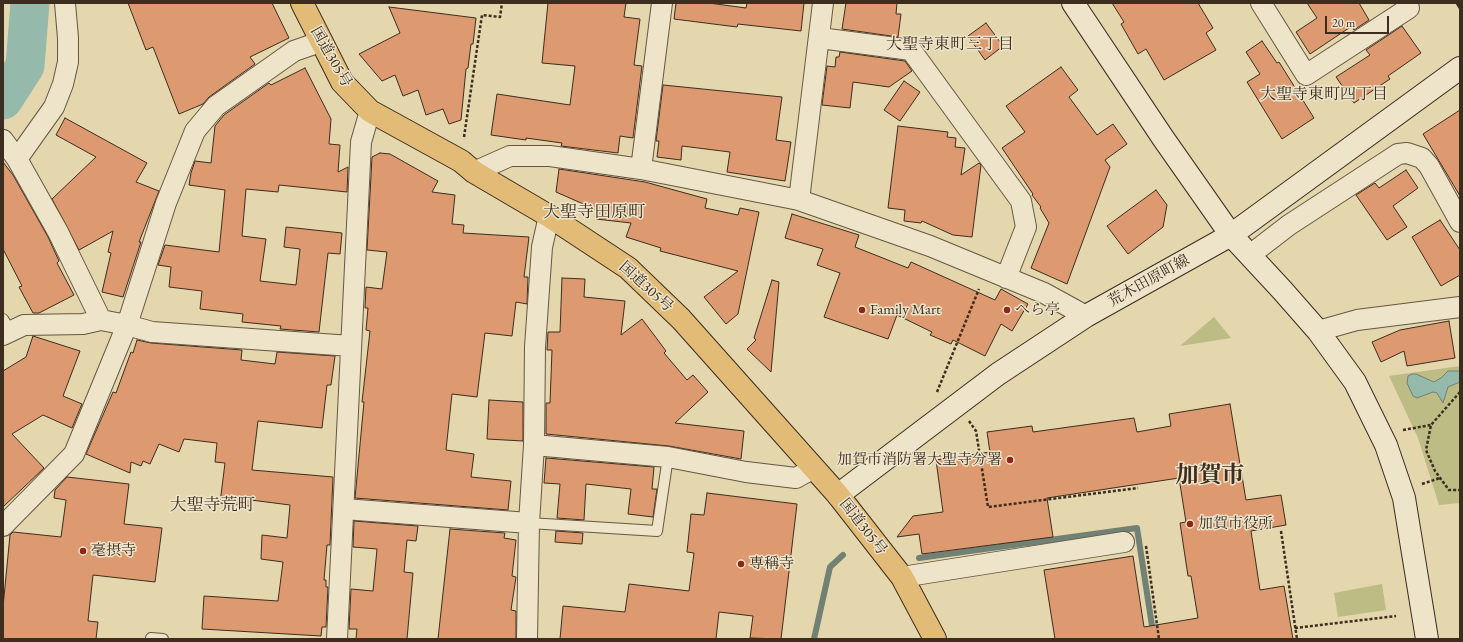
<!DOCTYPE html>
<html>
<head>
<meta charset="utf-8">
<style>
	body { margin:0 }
	#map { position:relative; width:1463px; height:642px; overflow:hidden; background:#e4d6ad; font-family:"EB Garamond",serif }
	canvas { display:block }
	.frame { position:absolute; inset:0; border:4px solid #3c2d1f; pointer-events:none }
	.scale { position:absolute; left:1325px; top:16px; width:64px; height:18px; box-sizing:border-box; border:2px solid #3c2d1f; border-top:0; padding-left:5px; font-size:12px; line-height:14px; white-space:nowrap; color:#3c2d1f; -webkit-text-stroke:3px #ede4ca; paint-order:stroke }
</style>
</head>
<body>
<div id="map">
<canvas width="1463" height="642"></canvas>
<div class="frame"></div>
<div class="scale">20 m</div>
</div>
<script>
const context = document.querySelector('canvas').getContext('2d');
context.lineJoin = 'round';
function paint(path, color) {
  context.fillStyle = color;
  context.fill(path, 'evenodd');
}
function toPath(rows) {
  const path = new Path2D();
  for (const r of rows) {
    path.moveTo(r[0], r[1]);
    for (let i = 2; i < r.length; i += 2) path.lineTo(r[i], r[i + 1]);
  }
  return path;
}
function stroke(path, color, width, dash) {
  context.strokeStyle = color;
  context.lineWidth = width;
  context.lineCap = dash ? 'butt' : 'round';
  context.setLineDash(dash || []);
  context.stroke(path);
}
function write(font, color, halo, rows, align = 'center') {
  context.font = font + ' "EB Garamond","Noto Serif JP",serif';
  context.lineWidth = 3;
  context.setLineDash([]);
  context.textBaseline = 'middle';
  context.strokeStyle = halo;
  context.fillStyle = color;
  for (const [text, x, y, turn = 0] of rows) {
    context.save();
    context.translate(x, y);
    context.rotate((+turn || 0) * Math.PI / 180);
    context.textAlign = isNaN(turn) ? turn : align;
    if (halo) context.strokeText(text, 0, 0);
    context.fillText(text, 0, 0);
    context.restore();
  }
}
paint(toPath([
	[1214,317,1231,338,1180,346],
	[1460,366,1460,503,1439,505,1418,438,1389,376],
	[1382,584,1386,610,1338,617,1334,593]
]), '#bcbc84');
const water = toPath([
	[1448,371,1460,371,1460,382,1448,387,1443,403,1437,393,1433,392,1417,398,1413,396,1407,383,1408,376,1412,374,1416,374,1434,382,1441,378,1448,371]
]);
paint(water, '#95b9ab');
stroke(water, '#718173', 1);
stroke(toPath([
	[919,558,1137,528,1154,639],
	[814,639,830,567,843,555]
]), '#718173', 6);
stroke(toPath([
	[3,100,25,66,30,3]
]), '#95b9ab', 39);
const building = toPath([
	[128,3,272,3,289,38,250,57,255,64,209,97,203,104,179,114,153,47,146,50,128,3],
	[548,3,626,3,624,17,640,19,634,65,642,66,633,138,620,136,618,153,561,146,562,143,526,138,526,140,491,135,497,94,570,105,575,66,542,63,548,3],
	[676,3,709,3,746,8,747,3,804,3,801,31,738,24,737,27,674,19,676,3],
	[846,3,897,3,896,14,901,14,898,37,842,29,846,3],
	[1112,3,1198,3,1213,28,1206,33,1216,50,1164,80,1146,49,1138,54,1121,24,1124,22,1112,3],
	[1307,3,1359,3,1369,20,1354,30,1352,26,1310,54,1296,32,1317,18,1307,3],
	[389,7,476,18,473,44,471,44,468,68,466,69,461,120,449,124,443,109,426,115,418,90,403,96,395,75,382,81,359,54,400,33,389,7],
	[986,23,1003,46,985,60,968,36,986,23],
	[1402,26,1421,53,1388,76,1390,79,1354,103,1336,77,1370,55,1366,50,1402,26],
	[1262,41,1277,63,1279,62,1314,118,1282,139,1247,82,1260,74,1246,52,1262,41],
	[840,52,905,61,912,71,889,87,853,82,850,108,822,105,827,66,835,67,836,57,839,57,840,52],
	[1061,67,1078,90,1069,97,1097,135,1113,124,1127,144,1105,160,1110,167,1067,284,1031,268,1049,223,1040,208,1041,207,1032,195,1033,194,1002,148,1025,132,1006,106,1061,67],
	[305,68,331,119,329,144,340,145,338,172,348,167,347,192,279,185,278,192,246,189,242,236,266,239,260,281,296,285,300,249,284,247,286,227,342,233,340,254,328,253,319,332,280,329,281,326,242,322,243,314,200,309,202,291,169,287,171,267,158,265,165,245,219,252,225,190,189,185,191,173,195,161,211,163,215,126,224,115,269,83,271,85,305,68],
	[904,81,920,92,900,121,884,110,904,81],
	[663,85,782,97,776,140,791,142,785,181,727,172,730,152,682,146,681,160,657,157,659,141,656,141,663,85],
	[1460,110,1460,196,1423,134,1460,110],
	[65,118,147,163,136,182,159,191,139,242,141,242,123,297,102,292,111,253,108,252,113,231,79,250,52,199,96,157,56,135,65,118],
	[898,126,948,132,947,137,956,138,955,147,965,148,961,175,979,163,981,165,972,237,953,235,922,221,921,223,904,221,905,210,888,208,898,126],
	[380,153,390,154,438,181,432,192,455,195,452,224,464,225,463,233,529,237,524,277,528,277,527,304,516,302,512,336,485,333,477,397,452,394,446,450,474,454,471,477,511,481,508,510,355,498,364,402,362,402,370,331,366,330,368,308,365,308,366,287,382,289,387,252,367,250,372,157,380,153],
	[3,162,13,175,48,237,59,261,57,263,74,295,39,313,33,313,19,287,22,286,3,249,3,162],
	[559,169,645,182,707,199,705,208,738,215,740,208,759,212,738,314,726,324,704,297,738,271,660,251,661,248,626,237,631,223,596,219,597,210,556,192,559,169],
	[1406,170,1418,188,1393,206,1407,227,1387,240,1356,195,1375,183,1379,188,1406,170],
	[1156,190,1167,205,1163,227,1128,254,1107,226,1156,190],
	[792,214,859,235,855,247,908,268,911,262,995,300,1001,289,1028,304,1012,331,1001,324,985,356,953,340,951,344,930,335,932,332,897,315,888,339,824,317,840,273,817,265,823,249,785,238,792,214],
	[1440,220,1460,250,1460,275,1441,286,1412,237,1440,220],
	[562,278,585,279,584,297,625,301,621,335,642,319,666,351,664,353,687,380,693,375,708,392,675,423,744,431,741,459,669,446,546,434,546,403,550,403,552,350,547,350,548,332,560,332,562,278],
	[772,280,779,282,771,372,747,349,756,340,754,338,772,280],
	[1449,321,1455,358,1407,366,1404,351,1381,362,1372,342,1400,330,1449,321],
	[33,336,80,351,63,396,82,404,72,428,43,415,12,434,44,468,3,507,3,371,26,357,33,336],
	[137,340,151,343,242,350,241,360,275,364,277,352,335,356,331,385,327,385,322,428,258,421,252,470,333,477,330,545,327,545,324,580,326,580,326,587,328,587,326,627,322,627,321,636,202,629,204,596,278,601,283,562,261,559,262,535,287,538,290,505,251,500,250,506,220,503,225,463,215,462,217,443,184,439,179,452,159,444,150,464,143,461,141,466,131,462,130,473,86,454,113,392,116,393,131,352,133,353,137,340],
	[489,400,523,402,523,441,487,439,489,400],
	[1230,404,1246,500,1281,495,1286,525,1251,531,1260,590,1284,586,1293,639,1055,639,1044,570,1133,556,1144,627,1198,618,1191,576,1188,576,1180,523,1186,522,1179,478,1047,498,1053,537,922,554,919,534,897,537,913,516,943,512,936,460,990,452,987,432,1032,426,1033,432,1134,418,1137,432,1171,426,1169,414,1230,404],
	[546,458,654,467,652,489,657,489,653,517,628,514,631,489,586,484,584,520,557,518,560,484,544,483,546,458],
	[67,477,129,484,124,524,162,528,155,582,93,575,88,621,98,622,96,639,3,639,3,607,10,535,13,532,61,537,66,500,54,498,55,490,67,477],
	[707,493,797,504,781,639,750,638,753,616,719,612,716,639,560,639,563,606,625,612,629,584,689,591,694,553,687,552,691,514,704,515,707,493],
	[354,521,418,526,416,541,407,540,404,572,413,573,407,639,356,639,357,629,349,629,351,589,373,591,377,549,353,547,354,521],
	[450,529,505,533,504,538,516,540,512,576,516,577,511,610,516,611,516,639,438,639,450,529],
	[556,531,583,533,582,544,555,542,556,531]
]);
paint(building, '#dd996f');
stroke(building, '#3c2d1f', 1);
const lane = toPath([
	[3,319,10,330],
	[529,523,657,531,668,457],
	[151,638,163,639]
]);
const street = toPath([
	[1261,3,1306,75,1409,8,1406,3],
	[820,38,911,50,1021,201,1026,227,1006,278],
	[3,140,17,159,58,232,101,320],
	[17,159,54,107,63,84,68,62,68,38,65,3],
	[641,169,662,3],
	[474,172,510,156,550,156,641,169,799,200,930,246,1044,293,1086,316],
	[799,200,823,3],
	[1250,255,1289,225,1398,154,1407,153,1422,158,1429,166,1460,222],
	[1318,331,1357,320,1460,307],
	[3,335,24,325,83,324,101,320,127,325,152,332,351,346],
	[534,445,668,457,746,472,796,478,814,468],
	[344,509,529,523],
	[3,526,74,454,127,325,166,203,195,131,216,106,294,51,320,42],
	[902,577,1124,542],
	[337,639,361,142,370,111],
	[527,639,529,523,534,445,535,347,542,247,549,216]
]);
const secondary = toPath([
	[1073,3,1163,138,1231,235,1282,290,1318,331,1355,382,1386,445,1404,498,1427,639],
	[838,495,998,374,1086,316,1231,235,1460,68]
]);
const highway = toPath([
	[302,3,342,82,370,111,461,161,474,172,549,216,628,268,681,319,838,495,902,577,935,639]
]);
stroke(lane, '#665742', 12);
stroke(street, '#665742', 22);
stroke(secondary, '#3c2d1f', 24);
stroke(highway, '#3c2d1f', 24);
stroke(toPath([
	[464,137,482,15,500,17,502,3],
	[937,392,979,289],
	[1460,392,1431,425,1426,450,1435,471,1449,490,1460,490],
	[969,421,976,431,988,507,1138,488],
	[1403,430,1431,425],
	[1422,484,1440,478],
	[1281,531,1297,639],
	[1146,546,1159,639],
	[1295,628,1396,616]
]), '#3c2d1f', 2.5, [3, 2]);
stroke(lane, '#ede4ca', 10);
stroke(street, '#ede4ca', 20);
stroke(secondary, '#ede4ca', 22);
stroke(highway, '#e2bb76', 22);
stroke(toPath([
	[1457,3,1460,8]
]), '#3c2d1f', 3, [7, 7]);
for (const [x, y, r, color] of [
	[862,310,4,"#8f2418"],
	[1007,310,4,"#8f2418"],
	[1010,460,4,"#8f2418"],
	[1190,524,4,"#8f2418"],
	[83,551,4,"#8f2418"],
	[741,564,4,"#8f2418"]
]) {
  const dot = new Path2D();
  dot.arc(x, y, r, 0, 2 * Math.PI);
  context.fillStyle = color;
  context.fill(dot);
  stroke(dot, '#ede4ca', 1.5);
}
write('15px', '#3c2d1f', '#ede4ca', [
	["国道305号",331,57,60],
	["荒木田原町線",1149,281,-29],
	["国道305号",646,287,42],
	["国道305号",863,527,52]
]);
write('15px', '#3c2d1f', '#ede4ca', [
	["Family Mart",870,310],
	["へら亭",1015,310],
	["加賀市消防署大聖寺分署",1002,460,"right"],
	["加賀市役所",1198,524],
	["毫摂寺",91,551],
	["専稱寺",749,564]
], 'left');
write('16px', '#3c2d1f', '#ede4ca', [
	["大聖寺東町三丁目",950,45],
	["大聖寺東町四丁目",1324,95]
]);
write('17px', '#3c2d1f', '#ede4ca', [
	["大聖寺田原町",594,212],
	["大聖寺荒町",212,505]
]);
write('bold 23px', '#3c2d1f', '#ede4ca', [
	["加賀市",1210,476]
]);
</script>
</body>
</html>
